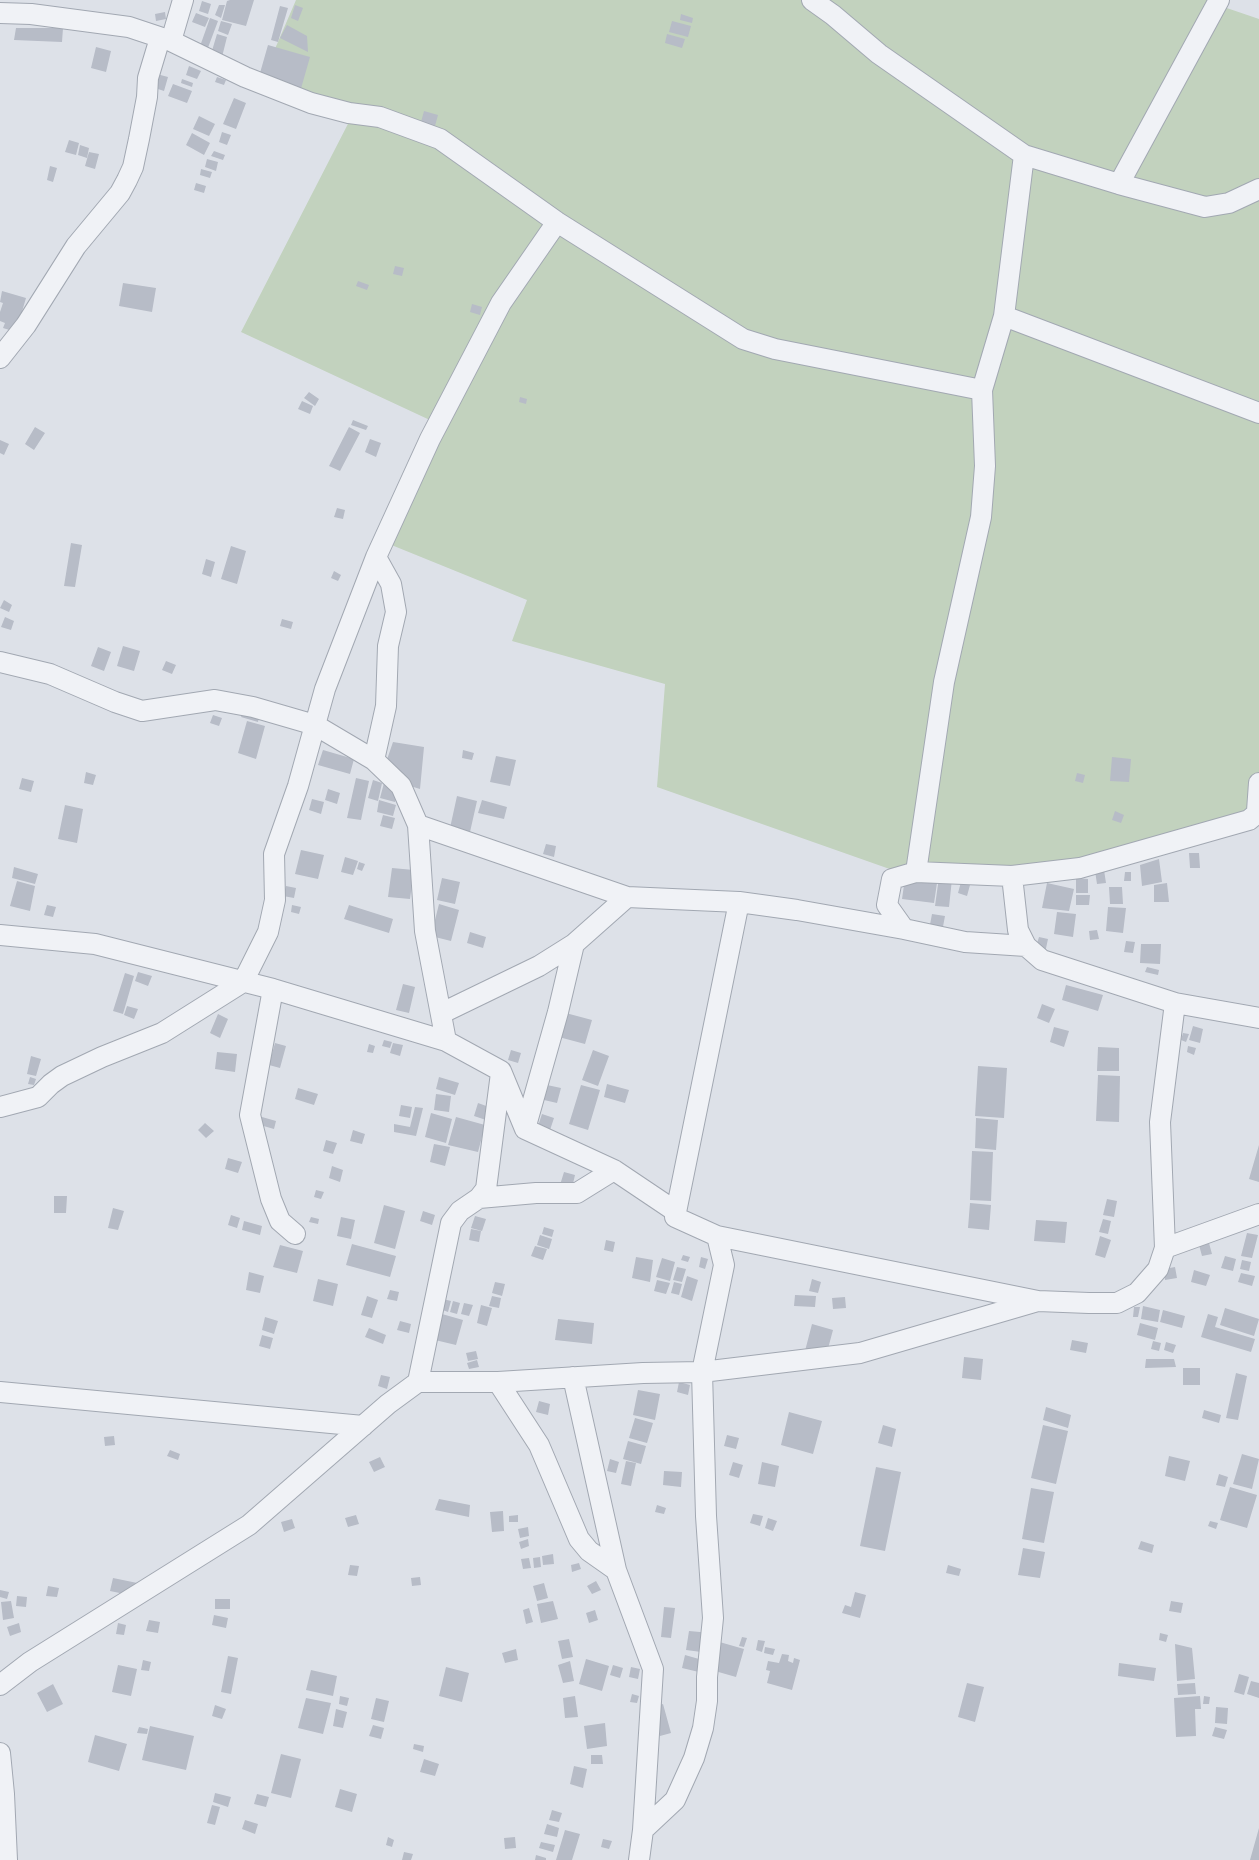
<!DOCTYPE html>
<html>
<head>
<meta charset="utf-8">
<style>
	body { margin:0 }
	canvas { display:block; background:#dde1e8 }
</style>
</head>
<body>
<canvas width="1259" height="1860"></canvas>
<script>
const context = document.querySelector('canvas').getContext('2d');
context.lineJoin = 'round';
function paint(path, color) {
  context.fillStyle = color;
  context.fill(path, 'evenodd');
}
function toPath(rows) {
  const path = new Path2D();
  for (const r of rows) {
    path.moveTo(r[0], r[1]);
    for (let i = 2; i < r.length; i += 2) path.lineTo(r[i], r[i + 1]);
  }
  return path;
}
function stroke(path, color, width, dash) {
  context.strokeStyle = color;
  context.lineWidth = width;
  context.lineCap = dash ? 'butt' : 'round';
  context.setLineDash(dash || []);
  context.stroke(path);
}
paint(toPath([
	[296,0,1213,0,1215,4,1259,19,1259,820,1004,874,901,873,657,787,665,684,512,641,527,600,389,544,447,428,241,332,351,118,262,79]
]), '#c2d2be');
paint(toPath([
	[230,0,254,0,246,26,222,20,227,1],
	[202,1,211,4,208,14,199,11],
	[219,5,225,5,221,18,215,15],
	[295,5,303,8,298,21,291,18],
	[280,6,288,8,278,42,271,40],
	[165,12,166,19,156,21,155,14],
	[196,13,209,18,205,27,192,22],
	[681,14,693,18,692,23,680,20],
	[210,18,218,21,206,53,199,49],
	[221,21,232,24,228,35,218,31],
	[672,21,691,26,688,37,669,32],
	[287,25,307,36,308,52,280,38],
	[16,28,63,28,62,42,14,40],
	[217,34,227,37,222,57,211,54],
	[667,34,685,39,682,48,665,43],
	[268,45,310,57,300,92,258,80],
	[96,47,111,51,106,72,91,68],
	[189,66,201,71,197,79,186,75],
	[153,73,168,77,164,91,149,86],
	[217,77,226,80,224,85,215,82],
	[182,79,193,83,192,87,181,83],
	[173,84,192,91,187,103,168,96],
	[234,98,246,103,236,129,223,124],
	[424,111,438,115,435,126,421,122],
	[199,116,215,124,209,136,193,129],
	[222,132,231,135,227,145,219,142],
	[192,133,210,143,204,155,186,145],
	[69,140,79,143,76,155,65,152],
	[80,145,89,148,87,158,78,155],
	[214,151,225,155,223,160,211,156],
	[89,152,99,154,95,169,85,166],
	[207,159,218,162,216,171,205,167],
	[50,166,57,168,53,182,47,180],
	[201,169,212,172,210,178,200,175],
	[196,183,206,186,204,193,194,190],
	[395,266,404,268,402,276,393,274],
	[358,281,369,285,367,290,356,286],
	[123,283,156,288,152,312,119,306],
	[2,291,26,298,16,332,3,328,5,323,0,321,0,312,3,303,0,302],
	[472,304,482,307,480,315,470,312],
	[309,392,319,399,315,406,304,398],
	[520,397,527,399,526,404,519,402],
	[302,401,313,406,310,414,298,409],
	[353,420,368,426,366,430,351,425],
	[35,427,45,433,34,450,25,444],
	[349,427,360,433,340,471,329,466],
	[370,439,381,443,376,457,365,452],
	[0,440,9,444,4,455,0,453],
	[337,508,345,510,343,519,334,517],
	[71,543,82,545,75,587,64,586],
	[231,546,246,551,237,584,221,579],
	[206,559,215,562,211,577,202,574],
	[334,571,341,575,338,581,331,578],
	[4,600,12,605,9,612,0,608],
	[5,617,14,621,11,630,1,627],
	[282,619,293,622,291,629,280,626],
	[123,646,140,651,134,671,117,666],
	[98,647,111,652,104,671,91,666],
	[166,661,176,665,172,674,162,670],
	[243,712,259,717,258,722,241,717],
	[213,715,222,718,219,726,210,723],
	[247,721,265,726,256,759,238,753],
	[393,742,424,747,420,789,381,777],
	[323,750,354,759,350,774,318,765],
	[463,750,474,753,472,760,462,758],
	[496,756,516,760,510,786,490,782],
	[1112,757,1131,759,1129,782,1110,781],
	[86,772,96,775,93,785,84,783],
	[1077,773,1085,775,1083,783,1075,781],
	[22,778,34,781,31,792,19,789],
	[356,778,369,781,361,820,347,818],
	[373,780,382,783,378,801,368,798],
	[384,783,399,787,395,802,380,798],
	[328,789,340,793,337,804,325,800],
	[457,796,477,801,470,832,450,828],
	[312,799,324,802,321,814,309,810],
	[379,800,396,805,393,816,377,812],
	[482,800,507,807,504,819,478,813],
	[65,805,83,809,77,843,58,839],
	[1115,811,1124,815,1121,823,1112,820],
	[383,815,395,818,392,829,380,826],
	[546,844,556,846,554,857,543,854],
	[301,850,324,855,318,879,295,874],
	[1189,853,1199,853,1200,868,1190,868],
	[345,857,358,861,353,875,341,872],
	[1159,859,1162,882,1142,886,1140,865],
	[359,862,365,864,362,871,357,869],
	[14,867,38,874,35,884,12,878],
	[392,868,414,870,410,899,388,897],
	[1104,870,1106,883,1097,884,1095,871],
	[1125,872,1131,872,1131,881,1124,881],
	[939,877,952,879,949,907,935,906],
	[442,878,460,882,455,904,437,900],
	[905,878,937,883,934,903,902,899],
	[1076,878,1088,879,1088,893,1076,893],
	[17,881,35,886,30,911,10,906],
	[961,882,970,885,967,896,958,893],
	[1047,883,1074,889,1069,911,1042,908],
	[1167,883,1169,902,1154,902,1154,885],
	[286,886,296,888,294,898,283,896],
	[1109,887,1122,887,1123,904,1110,904],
	[1076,895,1090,895,1089,905,1076,905],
	[439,904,459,910,451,941,431,936],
	[47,905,56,907,53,917,44,915],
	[292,905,301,907,299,914,291,912],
	[349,905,393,919,389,933,344,919],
	[1108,907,1126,908,1123,933,1106,931],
	[1057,912,1076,914,1073,937,1054,934],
	[932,914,945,916,942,932,929,930],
	[1097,930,1099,939,1090,940,1089,931],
	[470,932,486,937,483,948,467,943],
	[1039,937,1048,939,1045,953,1035,950],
	[1126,941,1135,942,1133,953,1124,952],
	[1141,944,1161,944,1160,964,1140,963],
	[1147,967,1159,970,1158,975,1145,972],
	[138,972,152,976,148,986,135,981],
	[125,973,134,976,123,1014,113,1011],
	[403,984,415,987,409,1013,396,1010],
	[1066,985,1103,995,1098,1011,1062,1000],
	[1042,1004,1055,1009,1049,1023,1037,1018],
	[127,1006,138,1009,134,1019,124,1015],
	[562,1012,592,1020,585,1044,555,1036],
	[218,1014,228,1019,220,1038,210,1033],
	[1193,1026,1203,1029,1200,1043,1189,1040],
	[1054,1027,1069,1031,1064,1047,1050,1042],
	[1183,1033,1189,1034,1186,1042,1181,1040],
	[384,1040,392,1042,390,1048,382,1046],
	[275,1043,286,1046,280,1068,269,1065],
	[393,1043,403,1045,400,1056,390,1053],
	[369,1044,375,1046,373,1053,367,1052],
	[1188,1046,1196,1048,1194,1055,1187,1052],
	[1098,1047,1119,1048,1119,1071,1097,1071],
	[511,1050,521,1053,518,1063,508,1060],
	[593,1050,609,1056,598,1086,582,1080],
	[217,1052,237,1054,235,1072,215,1069],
	[31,1056,41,1059,36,1076,27,1074],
	[978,1066,1007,1068,1004,1118,975,1116],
	[1098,1075,1120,1076,1119,1122,1096,1121],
	[30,1077,36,1079,34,1085,28,1084],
	[439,1077,459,1083,455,1095,436,1089],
	[607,1084,629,1090,625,1103,604,1097],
	[547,1085,561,1088,557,1103,544,1100],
	[581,1085,600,1090,588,1130,569,1124],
	[298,1088,318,1094,314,1105,295,1099],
	[436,1094,451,1096,449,1112,434,1110],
	[478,1103,489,1107,486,1120,474,1116],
	[401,1105,412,1107,410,1118,399,1116],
	[415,1107,423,1108,416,1136,394,1132,394,1124,410,1127],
	[431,1113,452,1119,446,1143,425,1137],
	[542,1114,554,1118,550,1130,538,1126],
	[262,1117,276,1121,274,1129,260,1125],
	[456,1117,485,1125,478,1152,448,1145],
	[976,1118,998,1120,996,1150,975,1148],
	[205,1123,214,1131,206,1138,198,1130],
	[353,1130,365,1134,362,1144,350,1141],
	[326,1140,337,1143,333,1154,323,1151],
	[434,1144,450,1147,445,1166,430,1162],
	[1259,1145,1259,1182,1249,1179],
	[972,1151,993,1152,991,1201,970,1200],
	[228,1158,242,1162,238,1173,225,1169],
	[332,1166,343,1170,340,1182,329,1178],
	[564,1172,575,1175,572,1188,560,1185],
	[316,1190,324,1192,321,1199,314,1197],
	[54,1196,67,1196,66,1213,54,1213],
	[1107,1199,1117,1201,1114,1217,1103,1215],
	[970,1203,991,1205,989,1230,968,1228],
	[384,1205,405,1211,395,1249,374,1243],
	[113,1208,124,1211,118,1230,108,1228],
	[423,1211,435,1215,432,1225,420,1221],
	[231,1215,240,1218,237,1228,228,1225],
	[475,1216,486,1219,482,1231,471,1228],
	[311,1217,319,1219,318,1224,309,1222],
	[341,1217,355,1220,351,1239,337,1236],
	[1103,1219,1111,1221,1108,1234,1099,1232],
	[1036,1220,1067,1222,1065,1243,1034,1241],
	[244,1221,262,1226,260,1235,242,1230],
	[544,1227,554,1230,552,1237,542,1234],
	[471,1229,481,1231,479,1242,469,1240],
	[1247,1233,1258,1235,1252,1258,1241,1256],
	[540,1235,552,1239,549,1249,537,1245],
	[1100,1236,1111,1240,1105,1258,1095,1255],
	[606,1240,615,1242,613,1252,604,1250],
	[1209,1243,1212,1254,1202,1256,1199,1245],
	[352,1244,396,1256,390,1277,346,1265],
	[280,1245,303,1251,297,1273,273,1267],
	[535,1246,547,1249,543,1260,531,1256],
	[683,1255,690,1257,688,1262,681,1260],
	[1225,1256,1236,1259,1233,1271,1221,1268],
	[636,1257,653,1260,650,1282,632,1278],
	[701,1257,708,1259,705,1269,699,1267],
	[662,1258,675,1262,670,1281,656,1277],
	[1242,1260,1251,1262,1249,1271,1240,1269],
	[677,1267,686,1269,682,1282,673,1280],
	[1175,1267,1177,1278,1165,1280,1164,1269],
	[1194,1270,1210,1275,1206,1286,1191,1282],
	[249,1272,264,1276,260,1293,246,1290],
	[1241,1273,1255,1276,1252,1286,1238,1282],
	[687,1276,698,1280,692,1301,681,1297],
	[318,1279,338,1284,333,1306,313,1301],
	[812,1279,821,1282,818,1293,809,1291],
	[657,1280,670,1283,666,1294,654,1291],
	[495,1282,505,1284,502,1296,492,1293],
	[674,1282,682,1284,679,1295,671,1293],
	[390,1290,399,1292,397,1301,387,1299],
	[795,1295,816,1296,815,1307,794,1306],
	[367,1296,378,1300,372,1318,361,1315],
	[492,1296,501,1298,499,1308,489,1306],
	[845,1297,846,1308,833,1309,832,1298],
	[443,1299,451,1301,448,1312,440,1309],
	[453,1301,460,1303,457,1314,450,1312],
	[464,1303,473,1305,469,1316,461,1314],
	[481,1305,492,1308,487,1326,477,1323],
	[1143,1306,1160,1310,1158,1322,1141,1319],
	[1134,1307,1140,1307,1138,1317,1133,1317],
	[1225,1308,1259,1319,1254,1336,1220,1325],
	[1163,1310,1185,1316,1182,1328,1160,1322],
	[442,1314,463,1320,456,1345,435,1340],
	[1208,1314,1218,1317,1215,1327,1255,1339,1251,1352,1201,1337],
	[265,1317,278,1321,274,1334,262,1330],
	[558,1319,594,1323,592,1344,555,1340],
	[400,1321,411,1324,409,1333,397,1330],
	[1140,1323,1158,1328,1155,1340,1137,1335],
	[812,1324,833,1330,826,1356,805,1351],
	[369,1328,386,1335,383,1344,365,1337],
	[262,1335,273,1338,270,1349,259,1346],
	[1072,1340,1088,1343,1086,1353,1070,1350],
	[1153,1341,1161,1343,1159,1351,1151,1349],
	[1166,1342,1176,1345,1173,1353,1164,1350],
	[476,1351,478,1359,468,1361,466,1353],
	[964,1357,983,1359,981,1380,962,1378],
	[1146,1359,1174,1359,1176,1367,1145,1368],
	[477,1360,479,1367,469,1369,467,1363],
	[1183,1368,1200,1368,1200,1385,1183,1385],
	[1236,1373,1247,1376,1238,1420,1226,1418],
	[381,1375,390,1377,387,1389,378,1386],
	[679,1382,690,1385,688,1395,677,1392],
	[638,1390,660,1394,655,1420,633,1415],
	[539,1401,550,1404,548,1415,536,1412],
	[1046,1407,1071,1415,1068,1428,1043,1420],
	[1204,1410,1221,1415,1219,1423,1202,1418],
	[789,1412,822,1421,813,1454,781,1445],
	[635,1418,653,1423,647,1443,629,1438],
	[883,1425,896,1429,892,1447,878,1443],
	[1043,1425,1068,1431,1056,1484,1031,1478],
	[727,1435,739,1438,736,1449,724,1446],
	[114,1436,115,1445,105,1446,104,1437],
	[628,1441,646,1446,641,1464,623,1459],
	[170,1450,180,1454,178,1460,167,1456],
	[1242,1454,1259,1459,1252,1489,1233,1484],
	[1169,1456,1190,1461,1185,1481,1165,1476],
	[380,1457,385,1467,374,1472,369,1462],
	[610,1459,619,1462,616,1473,607,1471],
	[626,1461,636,1463,631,1486,621,1484],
	[733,1462,743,1465,739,1478,729,1475],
	[762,1462,779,1466,775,1487,758,1484],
	[876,1467,901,1472,885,1551,860,1546],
	[664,1471,682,1472,681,1487,663,1485],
	[1219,1474,1228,1477,1225,1487,1216,1485],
	[1230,1487,1257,1495,1247,1528,1220,1520],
	[1031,1488,1054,1492,1044,1543,1022,1539],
	[439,1499,470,1505,469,1517,435,1510],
	[657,1505,666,1508,664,1514,655,1512],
	[503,1511,504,1531,492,1532,490,1512],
	[753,1514,763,1516,760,1526,750,1523],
	[356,1515,359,1524,348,1527,345,1518],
	[518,1515,518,1522,509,1522,509,1516],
	[768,1518,777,1521,773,1531,765,1528],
	[292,1519,295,1528,284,1532,281,1522],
	[1210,1521,1218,1523,1216,1529,1208,1526],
	[528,1527,529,1536,520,1538,518,1529],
	[528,1539,529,1546,521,1549,519,1542],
	[1141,1541,1154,1545,1152,1553,1138,1549],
	[1023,1548,1045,1552,1040,1578,1018,1575],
	[553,1554,554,1564,543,1565,542,1556],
	[540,1557,541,1567,534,1568,533,1558],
	[529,1558,531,1568,523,1569,521,1559],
	[579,1563,581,1569,572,1572,571,1565],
	[350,1565,359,1566,357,1576,348,1575],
	[948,1565,961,1569,959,1576,946,1573],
	[420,1577,421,1585,412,1586,411,1578],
	[113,1578,147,1585,144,1598,110,1591],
	[596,1581,601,1590,592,1594,587,1586],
	[544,1583,548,1598,537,1601,533,1586],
	[48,1586,59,1588,57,1597,46,1596],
	[0,1590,9,1592,7,1599,0,1597],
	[855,1592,866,1595,860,1618,842,1613,845,1605,851,1607],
	[17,1596,27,1597,26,1607,16,1606],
	[215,1599,230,1599,230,1609,215,1609],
	[11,1601,14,1618,3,1620,1,1602],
	[553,1601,558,1619,541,1623,537,1604],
	[1171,1601,1183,1603,1181,1613,1169,1611],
	[664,1607,675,1608,671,1638,661,1637],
	[529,1608,533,1622,526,1624,523,1610],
	[595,1610,598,1620,589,1623,586,1613],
	[214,1615,228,1618,226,1628,212,1625],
	[149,1620,160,1622,158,1633,146,1631],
	[19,1623,21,1632,10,1636,7,1627],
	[118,1623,126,1625,124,1635,116,1634],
	[689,1631,711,1633,709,1653,686,1650],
	[1160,1633,1168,1635,1166,1642,1159,1640],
	[742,1637,747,1638,744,1647,739,1646],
	[569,1639,573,1657,562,1659,558,1641],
	[758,1640,765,1641,762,1652,756,1650],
	[716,1641,744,1649,736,1677,708,1669],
	[1175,1644,1192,1648,1195,1679,1177,1681],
	[765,1647,775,1649,773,1655,764,1653],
	[516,1649,518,1660,505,1663,502,1653],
	[782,1654,789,1655,788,1661,793,1663,794,1658,800,1660,792,1690,767,1683,770,1671,766,1670,768,1661,779,1663],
	[685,1655,706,1661,703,1673,682,1668],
	[228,1656,238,1658,231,1694,221,1692],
	[586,1659,609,1666,602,1691,579,1684],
	[143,1660,151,1662,149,1671,141,1670],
	[570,1661,574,1681,563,1683,558,1665],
	[1119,1663,1156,1668,1154,1681,1118,1676],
	[118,1665,137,1669,131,1696,112,1692],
	[613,1665,623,1668,620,1678,610,1675],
	[446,1667,469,1673,462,1702,439,1696],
	[631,1667,640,1669,638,1679,629,1677],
	[311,1670,337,1676,333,1696,306,1690],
	[1239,1674,1249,1677,1244,1695,1234,1692],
	[1251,1681,1259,1683,1259,1698,1247,1694],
	[967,1683,984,1687,975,1722,958,1717],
	[1195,1683,1196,1694,1178,1695,1177,1684],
	[53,1684,63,1704,47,1712,37,1693],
	[632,1694,639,1696,637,1703,630,1702],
	[340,1696,349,1698,347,1706,339,1704],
	[575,1696,578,1717,565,1718,563,1698],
	[1200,1696,1201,1709,1195,1709,1196,1736,1176,1737,1174,1698],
	[1204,1696,1210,1697,1209,1704,1203,1704],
	[306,1698,331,1703,323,1734,298,1728],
	[376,1698,389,1701,384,1722,371,1719],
	[663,1704,671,1733,660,1736,653,1707],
	[215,1705,226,1709,222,1719,212,1716],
	[1216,1707,1228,1708,1227,1724,1215,1723],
	[336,1709,347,1712,343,1728,333,1726],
	[605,1723,607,1746,587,1749,584,1726],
	[373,1725,384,1728,381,1739,369,1736],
	[150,1726,194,1736,186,1770,142,1760],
	[139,1727,148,1729,147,1734,137,1733],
	[1215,1727,1227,1730,1224,1739,1212,1736],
	[95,1735,127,1744,119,1771,88,1762],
	[414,1744,424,1746,423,1752,413,1749],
	[281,1754,301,1759,291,1798,271,1793],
	[591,1755,602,1755,603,1764,591,1764],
	[424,1759,439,1764,435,1776,420,1772],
	[574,1766,587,1769,583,1788,570,1784],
	[340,1789,357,1794,352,1812,335,1807],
	[215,1793,231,1797,228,1807,213,1802],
	[257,1794,269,1797,266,1807,254,1804],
	[212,1805,220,1807,215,1825,207,1823],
	[552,1810,562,1813,559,1822,549,1820],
	[245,1820,258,1824,255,1834,242,1829],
	[547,1824,559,1828,557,1837,544,1834],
	[1259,1828,1259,1860,1250,1860],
	[565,1830,580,1834,572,1860,556,1860],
	[388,1837,394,1840,392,1847,386,1845],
	[515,1837,516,1848,505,1849,504,1838],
	[603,1839,612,1841,609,1849,601,1847],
	[541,1842,555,1845,553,1852,539,1848],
	[404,1852,413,1854,411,1860,402,1860],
	[536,1855,546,1858,546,1860,535,1860]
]), '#b7bcc7');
const minor = toPath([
	[812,0,833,15,879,54,1024,155,1119,184,1205,207,1229,203,1259,189],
	[0,13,31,14,129,27,171,41,183,0],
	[171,41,245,77,311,103,349,113,380,117,440,139,557,222,743,339,775,349,982,390],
	[1119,184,1219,0],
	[1004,316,1259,413],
	[0,358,26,325,76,246,120,193,127,180,133,167,139,139,147,97,148,78,160,38],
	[376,557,391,584,396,612,388,646,386,706,374,760,401,786,418,825,425,931,446,1041],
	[0,662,50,674,115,702,142,711,215,700,253,707,315,725,374,760],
	[418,825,627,897,739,902,797,910,904,929,887,905,892,879,916,872,1012,876,1080,868,1249,820,1255,815,1257,811,1259,783],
	[916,872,944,682,981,517,985,466,982,390,1004,316,1024,155],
	[1012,876,1018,930,1026,946,1042,960,1175,1003,1259,1018],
	[739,902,675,1217,717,1236,1038,1301,1089,1303,1117,1303,1137,1293,1158,1269,1165,1248,1259,1214],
	[904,929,965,942,1026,946],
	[0,935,95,944,273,989,446,1041,501,1071,525,1129,614,1170,675,1211],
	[273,989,250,1115,271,1199,280,1221,295,1234],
	[442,1013,539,966,574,944,627,897],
	[0,1107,38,1097,51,1084,62,1076,102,1057,162,1033,243,982,268,932,275,900,274,854,298,786,325,689,376,557,430,439,501,303,557,222],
	[525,1129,558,1012,574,944],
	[479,1198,536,1193,577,1193,614,1170],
	[1165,1248,1160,1122,1175,1003],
	[573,1377,616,1570,653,1669,643,1830,639,1860],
	[418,1382,451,1223,460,1211,479,1198,486,1189,501,1073],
	[498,1382,539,1445,579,1539,589,1551,616,1570],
	[0,1392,363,1426],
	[0,1685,30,1662,249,1525,388,1404,418,1382,498,1382,643,1373,702,1372,860,1353,1038,1301],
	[0,1753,4,1794,7,1860],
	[643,1830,675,1800,694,1758,703,1728,707,1701,707,1677,713,1618,706,1516,702,1372,724,1265,717,1236]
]);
stroke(minor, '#a2a8b2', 22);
stroke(minor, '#f0f2f6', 20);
</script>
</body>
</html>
